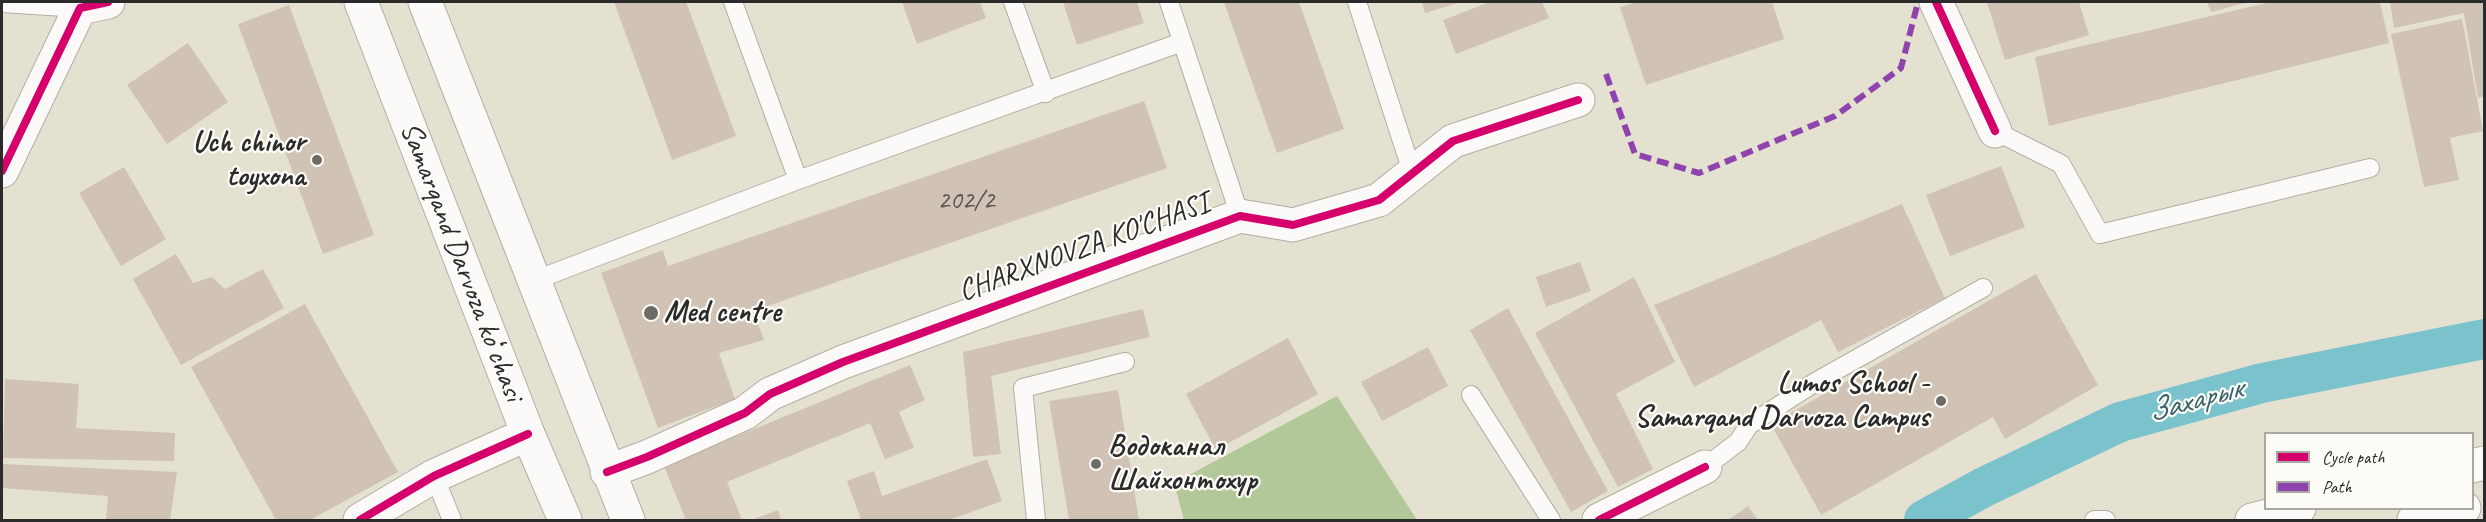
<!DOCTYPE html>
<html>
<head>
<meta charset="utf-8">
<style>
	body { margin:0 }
	#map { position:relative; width:2486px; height:522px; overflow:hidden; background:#e5e1d1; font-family:Caveat,sans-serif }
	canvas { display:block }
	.frame { position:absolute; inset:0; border:3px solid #2b2b2b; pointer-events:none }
	.legend { position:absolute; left:2264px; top:432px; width:210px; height:78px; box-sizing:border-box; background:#fdfcf7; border:2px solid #a9a8a5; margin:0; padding:8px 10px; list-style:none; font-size:18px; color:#2b2b2b }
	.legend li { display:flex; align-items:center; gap:12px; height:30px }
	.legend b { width:30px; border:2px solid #a9a8a5 }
</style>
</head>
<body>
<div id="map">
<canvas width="2486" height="522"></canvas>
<div class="frame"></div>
<ul class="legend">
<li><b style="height:8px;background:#d6006c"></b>Cycle path</li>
<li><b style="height:8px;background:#8e44ad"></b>Path</li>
</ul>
</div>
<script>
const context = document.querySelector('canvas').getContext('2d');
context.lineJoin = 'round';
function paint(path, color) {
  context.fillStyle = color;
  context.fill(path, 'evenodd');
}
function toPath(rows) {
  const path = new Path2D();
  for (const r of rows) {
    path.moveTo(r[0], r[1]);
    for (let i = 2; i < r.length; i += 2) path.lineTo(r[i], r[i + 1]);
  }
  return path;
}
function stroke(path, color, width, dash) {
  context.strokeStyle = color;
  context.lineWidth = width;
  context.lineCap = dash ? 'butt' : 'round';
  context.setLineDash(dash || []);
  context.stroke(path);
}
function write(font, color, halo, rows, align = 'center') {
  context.font = font + ' Caveat,sans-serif';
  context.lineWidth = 4.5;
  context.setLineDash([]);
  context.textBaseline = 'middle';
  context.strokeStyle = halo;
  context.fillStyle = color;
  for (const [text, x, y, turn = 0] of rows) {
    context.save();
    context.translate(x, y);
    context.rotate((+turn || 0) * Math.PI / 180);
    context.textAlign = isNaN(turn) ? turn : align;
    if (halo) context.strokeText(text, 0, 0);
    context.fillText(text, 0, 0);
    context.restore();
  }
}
paint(toPath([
	[1337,396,1417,520,1184,520,1174,483]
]), '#b2c899');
stroke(toPath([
	[1924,520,1984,487,2120,422,2262,383,2484,339]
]), '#7ac2cc', 40);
paint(toPath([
	[614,2,686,2,736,136,672,160],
	[902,2,980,2,986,18,917,44],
	[1063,2,1137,2,1144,23,1077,45],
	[1224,2,1299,2,1344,129,1277,153],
	[1422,2,1461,2,1425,13],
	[1490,2,1542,2,1549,18,1456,54,1443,20],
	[1636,2,1772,2,1784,39,1646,85,1620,7],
	[1987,2,2079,2,2089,35,2005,60],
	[2207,2,2249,2,2211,12],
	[2271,2,2380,2,2389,43,2049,126,2035,57],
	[2390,2,2484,2,2484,96,2478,98,2464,13,2394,28],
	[289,5,374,235,323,254,238,24],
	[2462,19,2483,131,2450,138,2459,180,2424,187,2391,34],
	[188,43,228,102,167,144,127,85],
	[1144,101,1167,168,753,311,764,340,719,353,735,399,658,428,601,273,663,250,668,266],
	[2001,166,2025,227,1950,256,1926,195],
	[124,167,166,239,121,266,79,193],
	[1902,204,1945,298,1838,352,1821,320,1694,387,1654,305],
	[176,254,193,283,212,277,225,289,263,269,284,308,181,365,133,279],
	[1580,262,1591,291,1546,307,1536,277],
	[2036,274,2098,385,2005,439,1993,417,1821,515,1771,424],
	[1634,277,1675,362,1616,394,1653,469,1618,487,1535,333],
	[305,304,398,472,310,520,276,520,191,367],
	[1508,308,1608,491,1571,512,1470,330],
	[1143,309,1150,337,991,376,1001,454,973,457,963,352],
	[1288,338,1318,394,1216,450,1186,394],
	[1428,347,1448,386,1382,421,1361,382],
	[910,365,925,400,899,412,914,448,885,459,870,423,727,482,742,520,686,520,664,466],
	[5,379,79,384,76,428,175,433,174,461,3,458],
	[1118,390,1139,520,1069,520,1049,401],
	[987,459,1002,501,949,520,861,520,847,481,874,471,882,496],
	[2,464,177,472,170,520,106,520,108,496,2,488],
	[1748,506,1758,520,1728,520],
	[778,510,781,520,752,520]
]), '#d0c2b5');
const service = toPath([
	[733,2,798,180],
	[1013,2,1046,93],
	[1169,2,1240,216],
	[1357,2,1413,175],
	[2,3,80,8,78,3],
	[1995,131,2061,164,2100,234,2370,168],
	[533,281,798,180,1182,42],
	[1471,395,1551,520],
	[1705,467,1738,442,1749,425,1817,381,1983,288],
	[434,476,452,520],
	[1036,520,1023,388,1125,362],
	[2094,520,2106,520]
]);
const minor = toPath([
	[1936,2,1995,131],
	[2,171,80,8,108,2],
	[2472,466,2484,463],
	[607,472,647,457,745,413,770,394,843,362,1240,216,1293,225,1379,200,1453,141,1578,100],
	[360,520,434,476,528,434],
	[1599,520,1705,467],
	[2252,520,2299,508],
	[2414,520,2464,508]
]);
const secondary = toPath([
	[361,2,528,434,565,520],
	[425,2,628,520]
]);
stroke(service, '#b1aea4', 20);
stroke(minor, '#b1aea4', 35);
stroke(secondary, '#b1aea4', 35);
stroke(service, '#fbfaf8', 18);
stroke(minor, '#fbfaf8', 33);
stroke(secondary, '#fbfaf8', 33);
stroke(toPath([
	[1606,74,1635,154,1699,173,1835,116,1901,68,1918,2]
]), '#8e44ad', 6, [12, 6]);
stroke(toPath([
	[1936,2,1995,131],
	[2,171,80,8,108,2],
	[607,472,647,457,745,413,770,394,843,362,1240,216,1293,225,1379,200,1453,141,1578,100],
	[360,520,434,476,528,434],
	[1599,520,1705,467]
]), '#d6006c', 8);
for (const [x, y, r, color] of [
	[317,160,6,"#6c6b65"],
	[651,313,8,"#6c6b65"],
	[1941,401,6,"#6c6b65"],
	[1096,464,6,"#6c6b65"]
]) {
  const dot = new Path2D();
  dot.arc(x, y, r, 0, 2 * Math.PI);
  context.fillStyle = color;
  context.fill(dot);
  stroke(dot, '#fdfcf7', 2);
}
write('27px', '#54514e', null, [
	["202/2",966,201]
]);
write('bold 30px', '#2b2b2b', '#fdfcf7', [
	["Uch chinor",305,143],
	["toyxona",305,177],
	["Med centre",664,313,"left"],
	["Lumos School -",1929,384],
	["Samarqand Darvoza Campus",1929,418],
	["Водоканал",1108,447,"left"],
	["Шайхонтохур",1108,481,"left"]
], 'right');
write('30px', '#2b2b2b', '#fdfcf7', [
	["CHARXNOVZA KO'CHASI",1084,248,-20],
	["Samarqand Darvoza koʻchasi",461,262,69]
]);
write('italic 32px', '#38626b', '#fdfcf7', [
	["Захарык",2195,401,-15]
]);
</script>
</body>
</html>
